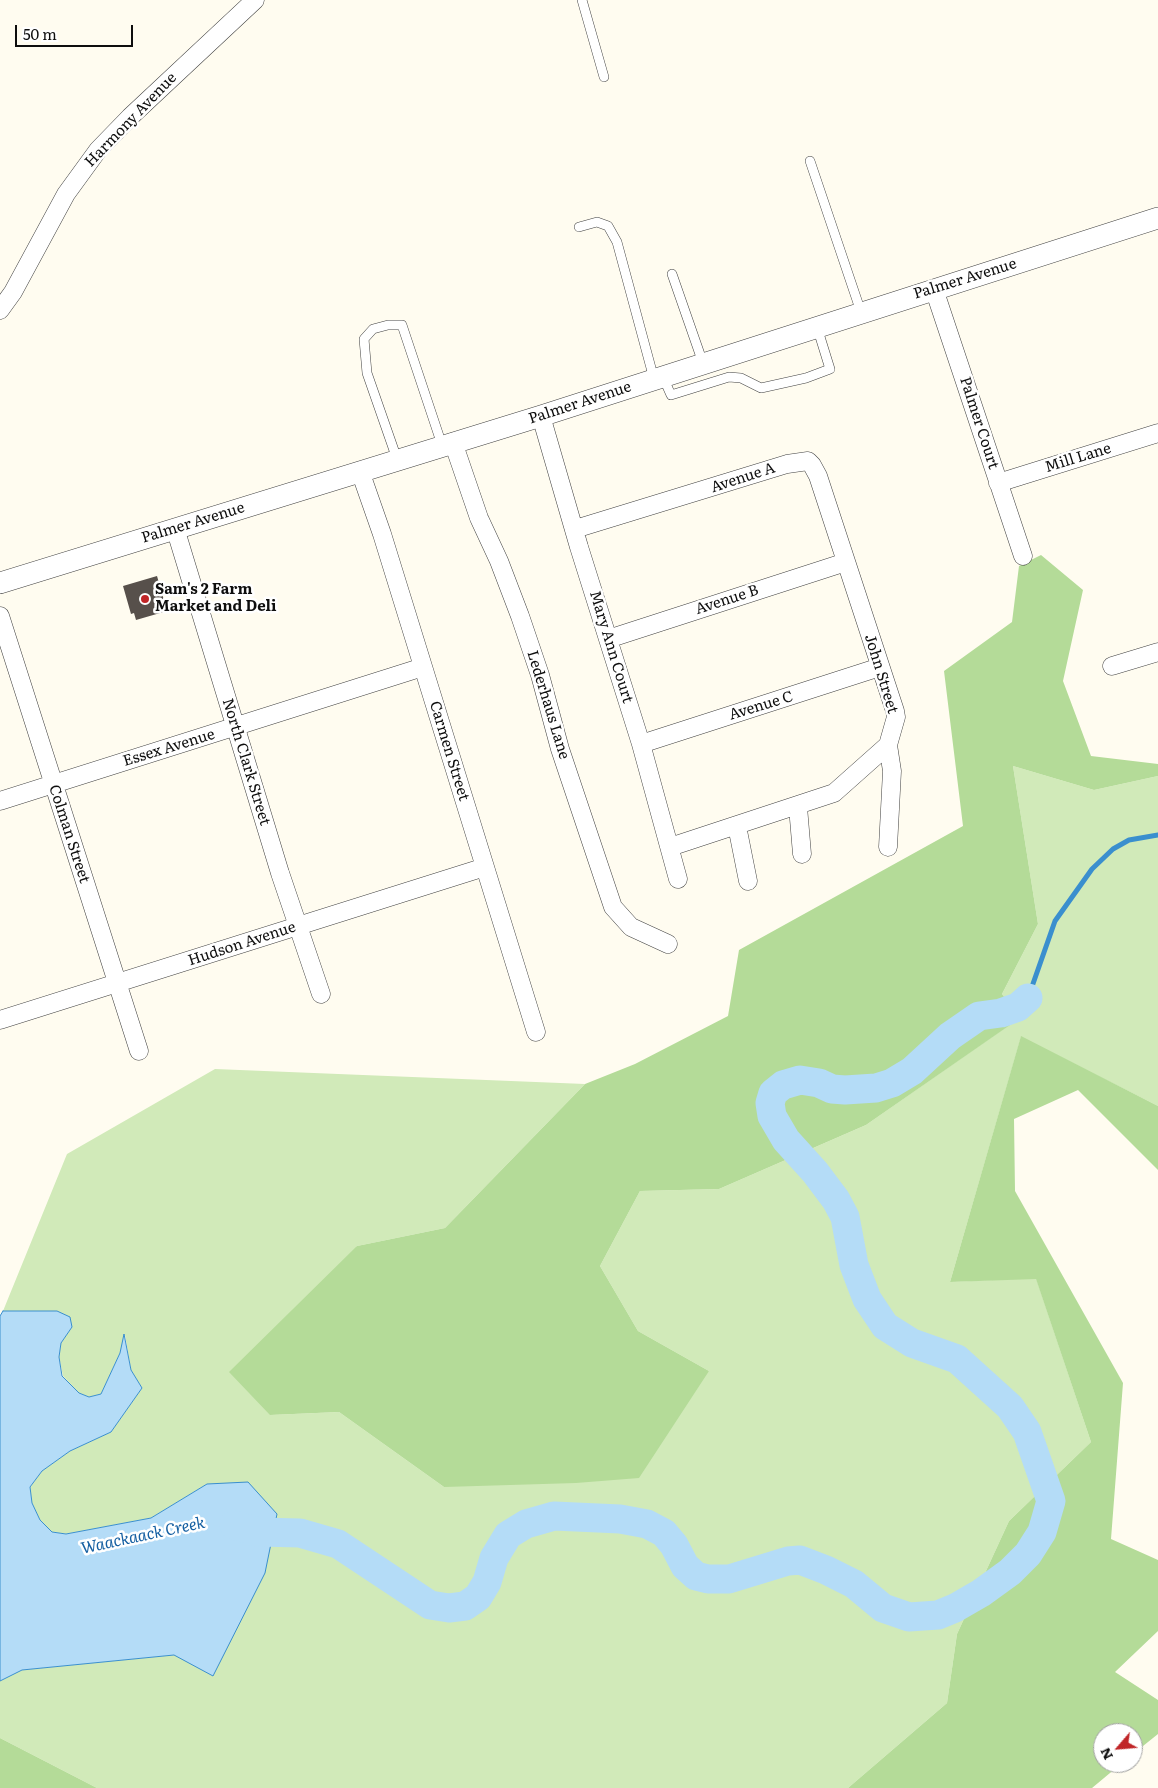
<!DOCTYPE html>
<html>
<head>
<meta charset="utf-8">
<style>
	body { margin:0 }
	#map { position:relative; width:1158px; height:1788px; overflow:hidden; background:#fffcf0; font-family:Literata,serif }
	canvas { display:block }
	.north { position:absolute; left:1093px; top:1723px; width:50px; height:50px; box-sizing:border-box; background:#fff; border:1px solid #9f9f9f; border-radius:50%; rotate:243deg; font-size:14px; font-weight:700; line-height:20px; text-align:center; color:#0e0e0e }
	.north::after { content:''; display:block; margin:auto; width:18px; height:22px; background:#c02527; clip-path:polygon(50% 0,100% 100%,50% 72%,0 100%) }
	.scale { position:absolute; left:15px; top:25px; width:118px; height:22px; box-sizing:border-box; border:2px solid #0e0e0e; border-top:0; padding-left:6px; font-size:15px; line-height:18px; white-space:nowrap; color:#0e0e0e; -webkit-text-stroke:4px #fff; paint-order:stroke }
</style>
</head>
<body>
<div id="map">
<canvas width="1158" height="1788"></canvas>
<div class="north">N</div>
<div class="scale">50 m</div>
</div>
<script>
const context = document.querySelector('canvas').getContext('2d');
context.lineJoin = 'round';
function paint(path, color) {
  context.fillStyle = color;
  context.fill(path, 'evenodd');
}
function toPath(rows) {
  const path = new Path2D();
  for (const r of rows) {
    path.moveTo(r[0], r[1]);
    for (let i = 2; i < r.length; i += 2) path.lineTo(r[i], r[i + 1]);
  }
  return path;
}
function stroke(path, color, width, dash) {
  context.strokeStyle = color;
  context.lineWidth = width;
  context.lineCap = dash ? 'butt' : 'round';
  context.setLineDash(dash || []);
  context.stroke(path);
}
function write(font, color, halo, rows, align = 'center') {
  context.font = font + ' Literata,serif';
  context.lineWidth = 5;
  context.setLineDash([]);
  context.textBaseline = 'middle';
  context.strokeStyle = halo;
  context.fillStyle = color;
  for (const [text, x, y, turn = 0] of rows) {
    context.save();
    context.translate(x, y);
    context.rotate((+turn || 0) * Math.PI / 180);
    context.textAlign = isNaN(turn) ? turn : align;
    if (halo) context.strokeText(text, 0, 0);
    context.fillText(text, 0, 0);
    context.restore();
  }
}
paint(toPath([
	[1013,766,1094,790,1158,776,1158,1106,1021,1037,950,1282,1036,1278,1091,1442,1009,1521,957,1634,947,1703,848,1788,97,1788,0,1738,0,1681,21,1670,174,1655,207,1484,151,1518,66,1534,52,1532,40,1520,32,1503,30,1487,42,1471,70,1451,111,1432,142,1388,131,1370,125,1335,120,1353,101,1394,89,1397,79,1393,63,1376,59,1357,61,1343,72,1327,57,1311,3,1311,67,1154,215,1069,585,1084,445,1228,357,1246,270,1415,339,1412,444,1487,709,1371,638,1331,600,1266,640,1191,719,1189,866,1125,1019,1018,1002,994,1038,924]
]), '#d1eab9');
paint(toPath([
	[1041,555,1083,590,1063,681,1091,756,1158,764,1158,776,1094,790,1013,766,1038,924,1002,994,1020,1018,866,1125,719,1189,640,1191,600,1266,638,1331,709,1371,639,1478,576,1483,444,1487,339,1412,270,1415,229,1372,357,1246,445,1228,585,1084,635,1064,728,1016,739,950,963,826,944,671,1012,622,1019,566],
	[1021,1036,1158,1106,1158,1170,1078,1090,1014,1119,1015,1191,1123,1383,1111,1539,1158,1560,1158,1631,1115,1672,1158,1700,1158,1734,1133,1754,1133,1733,1103,1733,1103,1763,1122,1763,1092,1788,848,1788,947,1703,957,1634,1009,1521,1091,1442,1036,1279,950,1282],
	[0,1738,97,1788,0,1788]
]), '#b4db98');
const water = toPath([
	[3,1311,57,1311,70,1317,72,1327,61,1343,59,1357,62,1376,79,1393,89,1397,101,1394,120,1353,124,1334,131,1370,142,1388,111,1432,70,1451,42,1471,30,1487,32,1503,40,1520,52,1532,66,1534,151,1518,207,1484,248,1482,277,1514,265,1573,213,1676,174,1655,22,1670,0,1681,0,1316,3,1311]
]);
paint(water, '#b4dcf7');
stroke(water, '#3a8fce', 1);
stroke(toPath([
	[1028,998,1055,921,1092,869,1113,849,1129,840,1158,835]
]), '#3a8fce', 5);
stroke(toPath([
	[234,1525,258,1532,300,1533,338,1544,430,1605,449,1608,465,1606,478,1597,487,1582,494,1558,508,1535,526,1524,554,1516,620,1519,647,1524,664,1533,674,1545,685,1566,696,1576,708,1579,729,1579,788,1561,800,1560,826,1570,854,1584,883,1608,909,1617,938,1615,955,1608,981,1593,1010,1572,1028,1554,1042,1532,1051,1501,1027,1432,1010,1407,957,1359,912,1343,885,1326,867,1299,854,1265,845,1217,836,1200,815,1172,786,1140,772,1116,770,1103,773,1093,783,1085,800,1080,819,1083,832,1089,845,1090,876,1088,892,1083,912,1071,950,1036,979,1016,1001,1013,1018,1007,1028,998]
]), '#b4dcf7', 29);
paint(toPath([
	[157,576,167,611,136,620,134,613,131,614,123,586]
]), '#57504b');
const service = toPath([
	[582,0,604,77],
	[810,161,861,312],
	[579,227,597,222,608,226,617,242,654,379],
	[672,274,703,363],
	[663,377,671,395,729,377,741,378,761,388,806,378,830,369,817,327],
	[397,459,367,373,364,339,373,329,388,325,402,325,442,445]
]);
const minor = toPath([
	[934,289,1023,556],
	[0,310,13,292,66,194,98,150,130,117,255,0],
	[541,416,579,547,641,744,678,879],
	[453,442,479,518,499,561,520,616,540,675,560,749,613,907,631,927,668,944],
	[360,471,382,534,536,1032],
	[998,483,1158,433],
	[175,528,280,873,321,994],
	[575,529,787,464,808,461,812,465,818,476,895,711,896,717,888,745,892,771,888,847],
	[0,616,139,1051],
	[608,639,846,562],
	[1112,666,1158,652],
	[641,744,880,667],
	[0,801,423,667],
	[798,807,802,854],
	[737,826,748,881],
	[670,847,834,793,888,745],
	[0,1020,485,867]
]);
const tertiary = toPath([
	[0,583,541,416,1158,218]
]);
stroke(service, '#414141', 10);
stroke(minor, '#414141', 19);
stroke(tertiary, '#414141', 22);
stroke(service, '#fff', 9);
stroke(minor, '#fff', 18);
stroke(tertiary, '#fff', 21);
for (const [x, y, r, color] of [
	[145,599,5,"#c02527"]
]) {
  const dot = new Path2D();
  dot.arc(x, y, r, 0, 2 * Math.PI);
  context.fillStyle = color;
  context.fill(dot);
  stroke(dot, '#fff', 2);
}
write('15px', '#0e0e0e', '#fff', [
	["Harmony Avenue",131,120,-46],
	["Palmer Avenue",965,279,-17],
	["Palmer Avenue",580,403,-18],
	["Palmer Court",979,423,72],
	["Mill Lane",1078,458,-17],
	["Avenue A",743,478,-18],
	["Palmer Avenue",193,523,-17],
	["Avenue B",727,600,-18],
	["Mary Ann Court",611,647,73],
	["John Street",881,674,73],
	["Lederhaus Lane",548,705,73],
	["Avenue C",761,706,-17],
	["Essex Avenue",169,748,-17],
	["Carmen Street",449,751,73],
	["North Clark Street",246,762,73],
	["Colman Street",69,834,72],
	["Hudson Avenue",242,944,-18]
]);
write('bold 15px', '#0e0e0e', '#fff', [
	["Sam's 2 Farm",155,590],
	["Market and Deli",155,607]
], 'left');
write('italic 16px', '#1660a2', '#fff', [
	["Waackaack Creek",143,1536,-12]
]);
</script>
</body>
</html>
